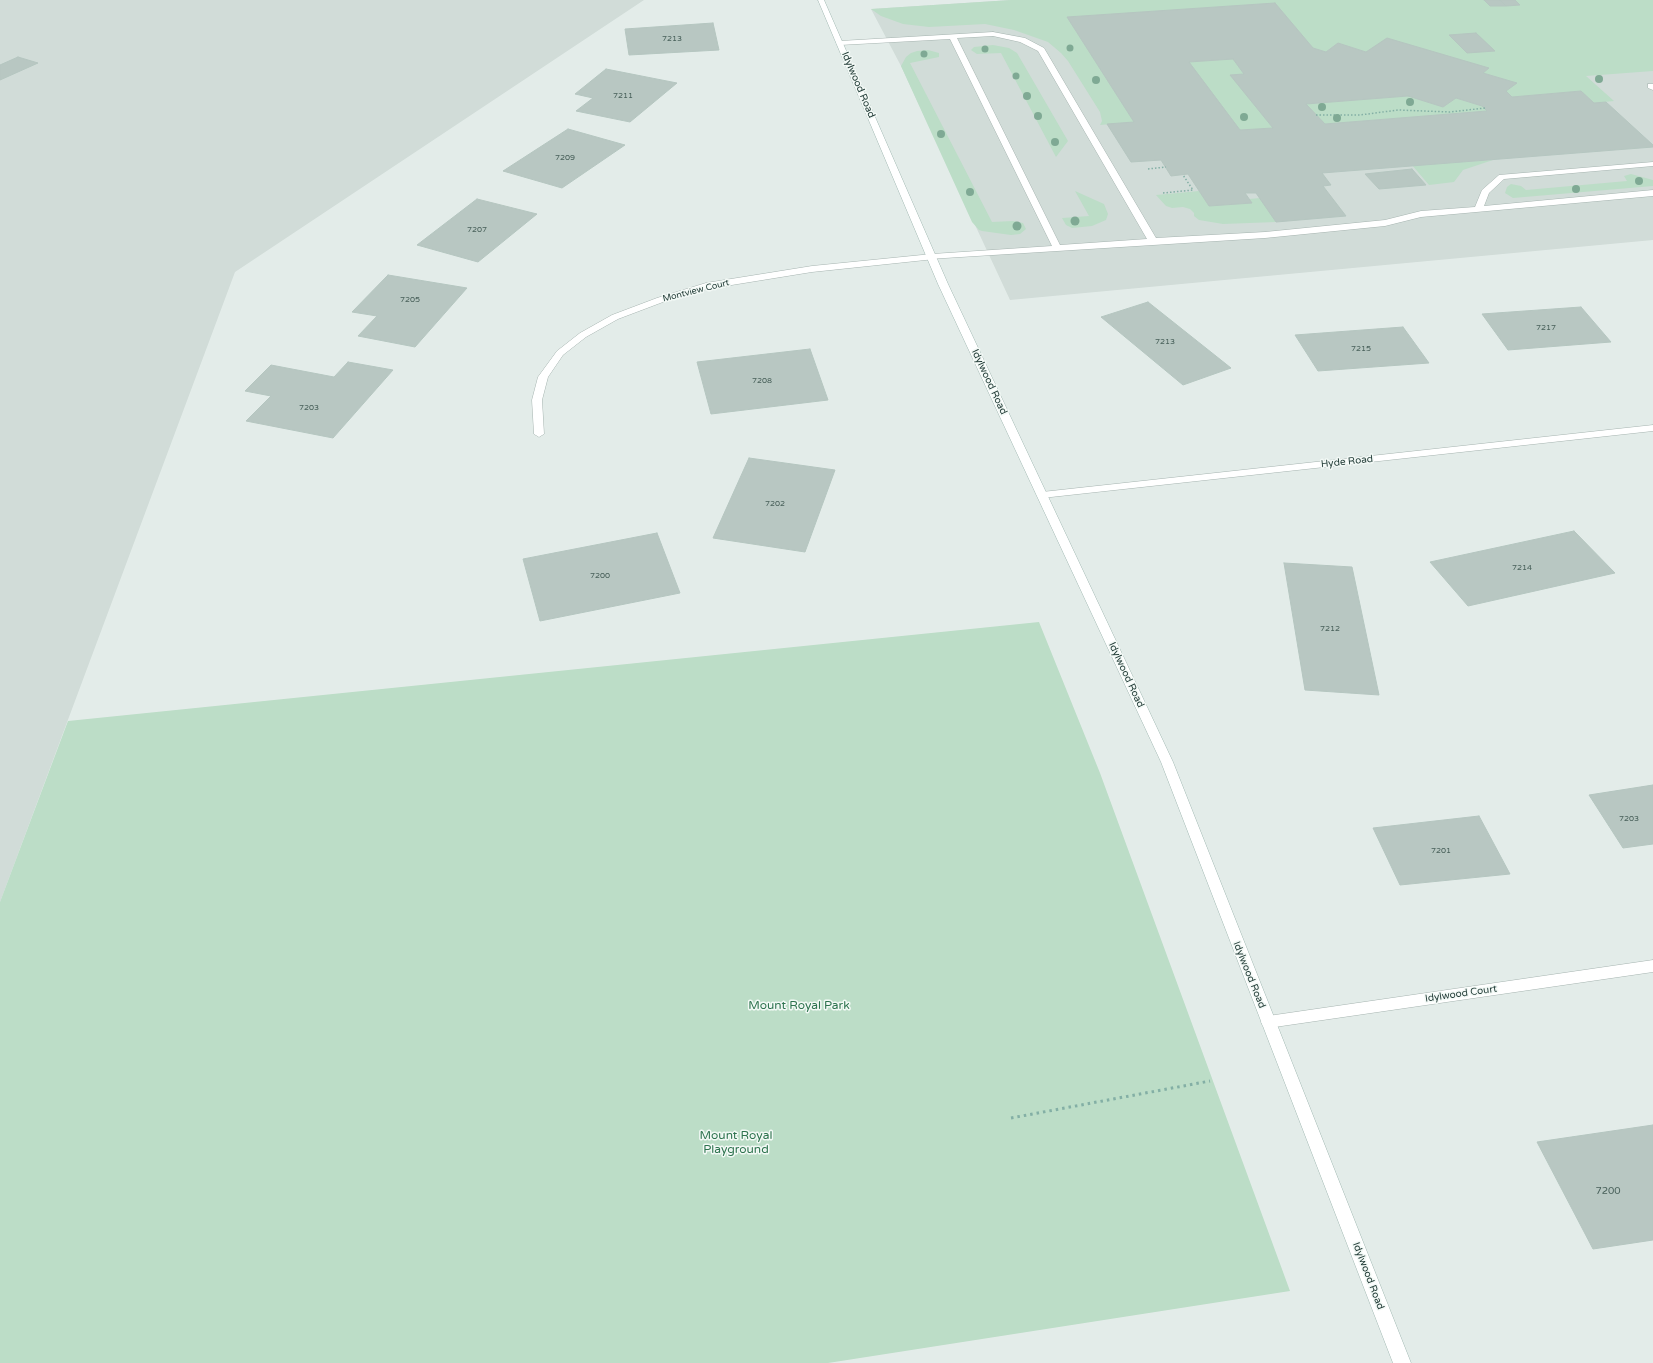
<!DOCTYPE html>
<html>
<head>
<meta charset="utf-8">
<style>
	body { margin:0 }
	canvas { display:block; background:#e3ece9 }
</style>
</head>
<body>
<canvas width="1653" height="1363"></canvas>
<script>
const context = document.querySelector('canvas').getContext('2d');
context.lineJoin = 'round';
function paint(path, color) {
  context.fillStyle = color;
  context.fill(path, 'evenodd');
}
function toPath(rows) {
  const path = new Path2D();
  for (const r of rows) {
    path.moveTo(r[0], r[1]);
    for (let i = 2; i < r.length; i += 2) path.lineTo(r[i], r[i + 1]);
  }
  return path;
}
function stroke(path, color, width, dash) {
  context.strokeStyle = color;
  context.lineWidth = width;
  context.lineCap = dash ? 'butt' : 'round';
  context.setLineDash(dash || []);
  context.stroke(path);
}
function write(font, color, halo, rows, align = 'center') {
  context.font = font + ' "Varela Round",sans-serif';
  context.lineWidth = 3;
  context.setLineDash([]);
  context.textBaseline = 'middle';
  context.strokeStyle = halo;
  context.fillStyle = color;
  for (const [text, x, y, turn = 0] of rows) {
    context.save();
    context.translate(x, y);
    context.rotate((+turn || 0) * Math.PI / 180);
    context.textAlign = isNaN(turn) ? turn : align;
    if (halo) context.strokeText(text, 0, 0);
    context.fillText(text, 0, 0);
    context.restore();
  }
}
paint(toPath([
	[0,0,644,0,235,272,0,902],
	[1011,0,1653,0,1653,240,1010,300,901,66,871,9]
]), '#d1dcd8');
paint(toPath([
	[1011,0,1484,0,1516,2,1515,0,1653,0,1653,71,1586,76,1614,101,1594,103,1581,91,1512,97,1506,91,1516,83,1483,73,1489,68,1366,52,1338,43,1326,52,1313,48,1275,3,1067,17,1134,122,1100,125,1102,121,1100,112,1068,61,1061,53,1048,42,1014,30,985,24,929,27,903,24,881,16,871,9],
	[993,45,1009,48,1017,53,1068,141,1056,157,1001,53,977,54,971,50,974,47],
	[928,50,939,53,939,57,910,63,992,222,1013,221,1023,223,1026,229,1020,234,1011,235,982,231,979,230,972,222,901,66,906,57,911,53,917,51],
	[1233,59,1244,74,1231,75,1273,128,1240,130,1189,62],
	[1408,96,1443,107,1456,98,1482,106,1487,111,1325,124,1306,104],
	[1493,160,1463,170,1454,182,1429,185,1412,165],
	[1631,174,1653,180,1653,186,1513,198,1505,193,1507,187,1511,184,1521,186,1526,190,1627,181,1624,176],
	[1075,191,1104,204,1108,214,1106,220,1092,226,1072,228,1066,225,1062,218,1089,216],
	[1199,191,1209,206,1251,203,1249,199,1260,198,1276,222,1223,224,1199,220,1194,216,1194,213,1190,209,1183,207,1172,208,1166,206,1156,195],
	[1039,622,1100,773,1290,1291,828,1363,0,1363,0,902,68,721]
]), '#bcddc7');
const building = toPath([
	[1484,0,1500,0,1506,6,1490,6,1484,0],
	[1500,0,1515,0,1520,5,1506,6,1500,0],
	[1275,3,1313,48,1326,52,1338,43,1366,52,1387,38,1489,68,1483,73,1517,83,1506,91,1512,97,1581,91,1594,103,1606,102,1653,145,1653,147,1322,173,1331,185,1323,186,1346,216,1276,222,1256,193,1245,193,1252,203,1209,206,1188,174,1171,176,1161,160,1131,162,1107,124,1134,122,1067,17,1275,3],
	[1233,59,1244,74,1230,75,1273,128,1240,130,1189,62,1233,59],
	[1408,96,1443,107,1456,98,1482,106,1487,111,1325,124,1306,104,1408,96],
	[713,23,719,50,629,55,625,29,713,23],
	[1476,33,1495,51,1467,53,1449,35,1476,33],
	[18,57,38,63,0,80,0,65,18,57],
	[606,69,677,83,630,122,576,111,593,98,575,94,606,69],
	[568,129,625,145,562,188,503,171,568,129],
	[1412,169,1426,185,1379,189,1365,174,1412,169],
	[477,199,537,214,478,262,417,245,477,199],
	[388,275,467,288,415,347,358,336,377,316,352,312,388,275],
	[1148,302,1231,368,1183,385,1101,317,1148,302],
	[1581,307,1611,342,1508,350,1482,314,1581,307],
	[1403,327,1429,363,1318,371,1295,335,1403,327],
	[810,349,828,400,711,414,697,362,810,349],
	[348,362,393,370,333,438,246,421,271,396,245,391,271,365,334,377,348,362],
	[749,458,835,470,805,552,713,538,749,458],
	[1574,531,1615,573,1468,606,1430,562,1574,531],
	[657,533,680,593,540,621,523,559,657,533],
	[1284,563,1352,567,1379,695,1305,690,1284,563],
	[1653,785,1653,844,1623,848,1589,795,1653,785],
	[1479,816,1510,874,1400,885,1373,828,1479,816],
	[1653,1125,1653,1240,1593,1249,1537,1142,1653,1125]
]);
paint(building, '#b8c7c2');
stroke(building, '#b5c6c0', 1);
const lane = toPath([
	[993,32,1025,38,1044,48,1156,238,1265,232,1385,220,1421,211,1475,207,1482,190,1499,175,1653,162,1653,166,1504,179,1489,193,1484,206,1653,190,1653,196,1421,217,1385,226,1265,238,929,259,928,257,932,254,1052,246,950,39,840,45,836,43,840,41,993,32],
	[993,36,1020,42,1038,51,1147,239,1060,245,957,38,993,36],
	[1648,84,1653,84,1653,90,1648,88,1648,84]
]);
const street = toPath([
	[932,254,936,257,935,259,812,272,707,289,663,302,618,319,586,337,563,355,548,377,542,400,544,434,539,437,534,434,532,400,538,377,557,351,580,333,612,315,657,298,706,283,812,266,932,254],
	[1653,425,1653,431,1042,498,1037,495,1042,492,1653,425],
	[1653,960,1653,972,1268,1028,1263,1026,1261,1022,1263,1018,1268,1016,1653,960]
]);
const secondary = toPath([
	[818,0,824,0,948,284,1173,762,1411,1363,1393,1363,1161,762,938,284,818,0]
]);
stroke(lane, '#a6b4b0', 1);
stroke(street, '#a6b4b0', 1);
stroke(secondary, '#a1b8b2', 1);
stroke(toPath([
	[1316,115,1360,115,1398,110,1450,112,1485,108],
	[1148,169,1166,167],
	[1163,193,1193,190,1183,175]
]), '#83afa5', 1.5, [1.5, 2]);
stroke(toPath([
	[1011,1118,1210,1081]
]), '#83afa5', 3, [2.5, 4]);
paint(lane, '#fff');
paint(street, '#fff');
paint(secondary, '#fff');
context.fillStyle = '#7fa994';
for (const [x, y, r] of [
	[1070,48,3.5],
	[985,49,3.5],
	[924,54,3.5],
	[1016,76,3.5],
	[1599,79,4],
	[1096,80,4],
	[1027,96,4],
	[1410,102,4],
	[1322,107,4],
	[1038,116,4],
	[1244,117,4],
	[1337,118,4],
	[941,134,4],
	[1055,142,4],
	[1639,181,4],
	[1576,189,4],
	[970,192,4],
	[1075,221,4.5],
	[1017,226,4.5]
]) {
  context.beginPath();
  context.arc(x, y, r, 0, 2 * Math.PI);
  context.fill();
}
write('8px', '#48605a', null, [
	["7213",672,39],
	["7211",623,96],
	["7209",565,158],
	["7207",477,230],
	["7205",410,300],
	["7217",1546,328],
	["7213",1165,342],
	["7215",1361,349],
	["7208",762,381],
	["7203",309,408],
	["7202",775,504],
	["7214",1522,568],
	["7200",600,576],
	["7212",1330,629],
	["7203",1629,819],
	["7201",1441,851]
]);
write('9px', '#233d38', '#f3f9f6', [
	["Montview Court",696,291,-14]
]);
write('10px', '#233d38', '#f3f9f6', [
	["Idylwood Road",858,85,67],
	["Idylwood Road",989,382,65],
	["Hyde Road",1347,462,-6],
	["Idylwood Road",1126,675,65],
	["Idylwood Road",1249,975,68],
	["Idylwood Court",1461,994,-8],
	["Idylwood Road",1368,1276,69]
]);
write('10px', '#48605a', null, [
	["7200",1608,1191]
]);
write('12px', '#2d734e', '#f3f9f6', [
	["Mount Royal Park",799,1006],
	["Mount Royal",736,1136],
	["Playground",736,1150]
]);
</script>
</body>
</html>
